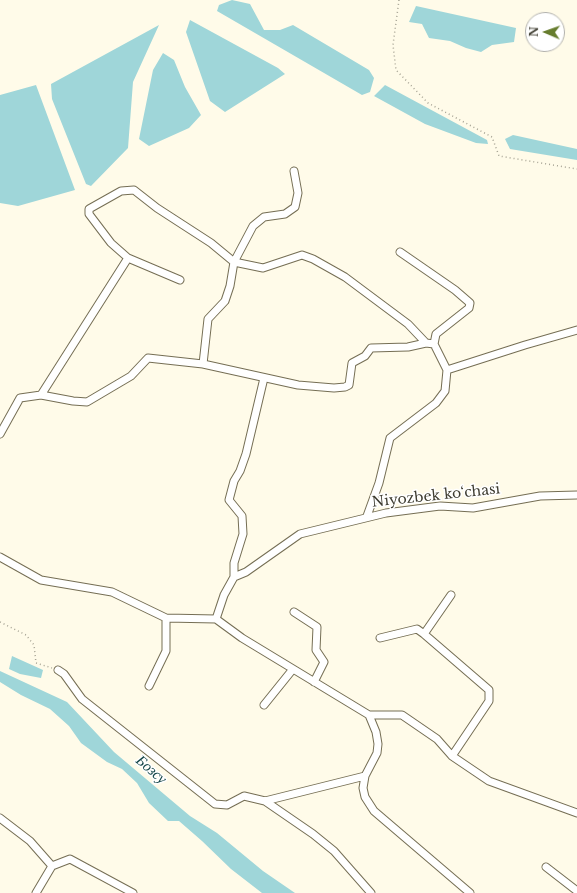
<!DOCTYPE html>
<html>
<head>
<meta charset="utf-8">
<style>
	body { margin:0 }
	#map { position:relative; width:577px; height:893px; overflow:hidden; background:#fffbe9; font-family:"Libre Baskerville",serif }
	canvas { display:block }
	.north { position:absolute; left:525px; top:12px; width:40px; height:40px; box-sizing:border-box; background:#fff; border:1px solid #b2b1ac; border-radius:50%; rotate:272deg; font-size:11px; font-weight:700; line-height:16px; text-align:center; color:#3e3c30 }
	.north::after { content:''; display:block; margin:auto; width:14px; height:18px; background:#667c2d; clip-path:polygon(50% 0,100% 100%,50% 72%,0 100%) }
</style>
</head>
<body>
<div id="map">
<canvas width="577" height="893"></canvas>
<div class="north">N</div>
</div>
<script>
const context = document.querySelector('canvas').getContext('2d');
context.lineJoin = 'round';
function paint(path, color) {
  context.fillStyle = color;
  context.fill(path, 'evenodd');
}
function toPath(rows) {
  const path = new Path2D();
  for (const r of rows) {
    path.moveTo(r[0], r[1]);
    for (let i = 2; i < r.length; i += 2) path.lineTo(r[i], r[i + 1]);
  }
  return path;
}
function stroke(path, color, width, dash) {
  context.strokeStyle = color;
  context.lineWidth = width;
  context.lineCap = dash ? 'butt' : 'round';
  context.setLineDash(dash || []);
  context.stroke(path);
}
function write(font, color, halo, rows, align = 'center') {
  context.font = font + ' "Libre Baskerville",serif';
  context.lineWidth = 3;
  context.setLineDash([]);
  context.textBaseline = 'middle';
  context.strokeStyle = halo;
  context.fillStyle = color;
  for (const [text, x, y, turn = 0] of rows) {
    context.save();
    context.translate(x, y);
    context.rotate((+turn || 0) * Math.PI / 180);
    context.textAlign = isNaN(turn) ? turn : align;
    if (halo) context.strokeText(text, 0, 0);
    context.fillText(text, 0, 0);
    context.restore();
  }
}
paint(toPath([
	[232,0,250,4,264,30,280,30,293,25,369,70,374,78,370,92,362,95,217,11,219,5],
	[416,6,516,28,514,42,492,45,481,52,466,48,450,41,429,38,422,24,409,22],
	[190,20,278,68,285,74,225,112,210,101,186,32],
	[159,25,133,82,128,148,91,186,86,184,52,99,51,84],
	[163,53,174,60,185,87,201,115,189,128,149,146,139,139,153,70],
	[36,85,75,190,18,206,0,203,0,95],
	[385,85,487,140,488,144,476,143,425,124,374,96],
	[513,135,577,149,577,160,510,149,505,139],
	[12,656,43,670,41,678,20,674,9,669],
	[0,671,67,702,114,752,190,816,217,833,263,871,295,893,262,893,231,869,202,841,179,821,168,821,149,803,137,783,122,769,107,762,81,743,69,726,50,709,21,695,0,682]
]), '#9fd6d9');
const minor = toPath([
	[400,252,455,290,470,303,469,308,436,334,434,344],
	[180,280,128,258,111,243,89,214,89,209,121,191,134,190,157,208,211,243,234,262,263,268,302,255,313,259,345,277,408,324,426,343],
	[203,364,208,319,225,301,230,286,234,262,253,226,264,217,285,214,295,207,298,193,294,171],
	[447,370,525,345,577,330],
	[41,395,128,258],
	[0,434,20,398,41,395,73,401,87,402,131,376,148,358,203,364,298,385,334,388,345,387,349,385,352,363,365,356,371,348,408,347,426,343,434,344,447,370],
	[367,516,379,483,390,438,436,403,445,391,447,370],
	[0,557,41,580,112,592,166,618,216,619],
	[234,577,234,563,243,534,242,516,229,500,234,481,240,471,246,454,264,378],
	[451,595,424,634,489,690,489,701,452,756],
	[294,612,317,627,316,650,324,662,314,682],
	[216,619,242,638,369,715,402,715,437,739,452,756,489,781,577,813],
	[216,619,224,595,234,577,246,572,300,534,386,513,440,506,473,508,540,496,577,495],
	[380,638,417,629,424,634],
	[58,670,64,674,82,699,215,804,227,805,244,796,265,801,365,776],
	[149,686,166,651,166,618],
	[264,705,293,669],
	[369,715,376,732,378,744,377,753,365,776,363,788,365,797,374,811,470,893],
	[265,801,313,834,334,851,371,893],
	[0,818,30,841,52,866],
	[546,867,577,891],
	[36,893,52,866,70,859,133,893]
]);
stroke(minor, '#756e54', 9);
stroke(toPath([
	[399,0,393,45,396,70,428,103,492,137,499,156,577,169],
	[0,622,26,635,34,645,36,663,52,668]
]), '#a7a495', 1.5, [1, 3]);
stroke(minor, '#fff', 7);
write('14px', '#3e3c30', '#fff', [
	["Niyozbek ko‘chasi",436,496,-6]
]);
write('italic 15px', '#134547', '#fff', [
	["Бозсу",151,770,41]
]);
</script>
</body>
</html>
